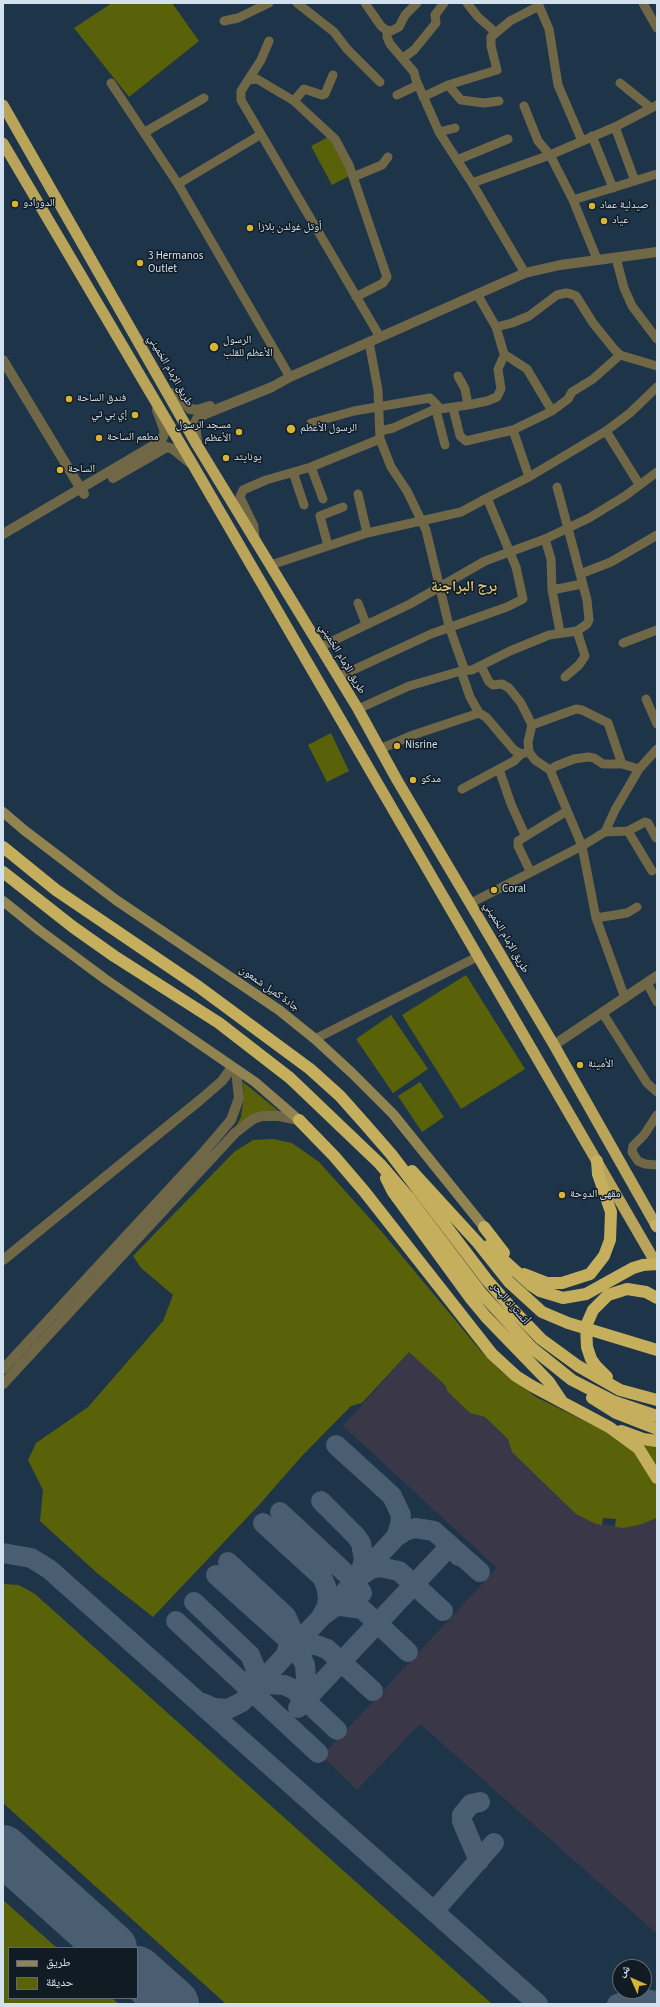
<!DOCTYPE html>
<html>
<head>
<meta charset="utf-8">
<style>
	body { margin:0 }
	#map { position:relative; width:660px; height:2007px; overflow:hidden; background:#1d3449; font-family:"Source Sans 3","Noto Naskh Arabic",sans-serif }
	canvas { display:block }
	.frame { position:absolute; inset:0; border:4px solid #d3e1ef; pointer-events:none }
	.legend { position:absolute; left:8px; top:1947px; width:130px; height:52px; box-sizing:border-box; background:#111b24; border:1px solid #5f6a75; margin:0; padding:5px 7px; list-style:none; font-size:12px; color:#d3e1ef }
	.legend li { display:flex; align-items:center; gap:8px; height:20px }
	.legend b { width:20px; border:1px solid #5f6a75 }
	.north { position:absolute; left:612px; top:1959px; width:40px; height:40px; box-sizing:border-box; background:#111b24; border:1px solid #5f6a75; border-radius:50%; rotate:315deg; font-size:11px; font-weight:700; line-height:16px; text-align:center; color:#d3e1ef }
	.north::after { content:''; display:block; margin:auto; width:14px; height:18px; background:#d8b434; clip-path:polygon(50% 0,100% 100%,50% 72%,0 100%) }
</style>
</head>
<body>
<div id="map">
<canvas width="660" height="2007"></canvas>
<div class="frame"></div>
<ul class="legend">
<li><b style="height:5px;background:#928450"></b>طريق</li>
<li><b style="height:11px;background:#596208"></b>حديقة</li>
</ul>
<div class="north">ش</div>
</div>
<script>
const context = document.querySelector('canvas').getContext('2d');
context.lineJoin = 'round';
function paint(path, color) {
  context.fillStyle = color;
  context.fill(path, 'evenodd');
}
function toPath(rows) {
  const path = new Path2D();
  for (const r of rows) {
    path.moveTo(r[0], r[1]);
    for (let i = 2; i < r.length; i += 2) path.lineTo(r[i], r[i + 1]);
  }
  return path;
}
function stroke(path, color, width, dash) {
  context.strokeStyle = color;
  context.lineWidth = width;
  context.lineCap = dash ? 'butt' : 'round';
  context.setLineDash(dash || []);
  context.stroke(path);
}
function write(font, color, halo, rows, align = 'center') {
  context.font = font + ' "Source Sans 3","Noto Naskh Arabic",sans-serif';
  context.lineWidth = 3;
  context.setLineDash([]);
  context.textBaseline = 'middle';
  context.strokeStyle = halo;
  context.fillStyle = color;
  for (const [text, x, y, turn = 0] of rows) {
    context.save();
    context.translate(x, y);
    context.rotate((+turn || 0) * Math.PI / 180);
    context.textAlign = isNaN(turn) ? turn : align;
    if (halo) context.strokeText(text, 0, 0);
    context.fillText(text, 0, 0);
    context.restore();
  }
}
paint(toPath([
	[409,1352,446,1386,447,1391,470,1413,485,1417,509,1439,512,1452,596,1524,629,1527,657,1518,657,1934,420,1724,357,1790,322,1756,497,1568,343,1426]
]), '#3a3748');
paint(toPath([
	[112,3,172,3,199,41,129,97,74,28],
	[330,136,351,175,332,185,311,146],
	[331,733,349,771,327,782,308,745],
	[466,975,525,1069,461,1109,402,1015],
	[391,1015,428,1069,393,1093,356,1039],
	[243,1082,281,1113,236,1126,241,1117,244,1096],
	[420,1082,444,1117,422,1132,398,1096],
	[273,1139,292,1143,319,1162,382,1232,480,1350,502,1372,536,1397,603,1430,637,1455,650,1470,657,1485,657,1518,639,1525,623,1528,615,1527,616,1519,603,1518,602,1525,596,1524,576,1514,512,1452,508,1439,485,1417,470,1413,447,1391,446,1386,409,1352,362,1403,351,1406,301,1457,259,1505,153,1617,97,1573,40,1521,43,1490,28,1460,36,1443,88,1407,163,1321,173,1295,141,1268,133,1256,234,1152,253,1140],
	[639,1444,657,1446,657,1470],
	[3,1584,19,1585,35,1594,492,2004,226,2004,3,1803],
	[3,1900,57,1948,9,1948,9,1998,112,1998,119,2004,3,2004]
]), '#596208');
stroke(toPath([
	[336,1445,392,1496,401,1515,400,1525,396,1537],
	[321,1501,356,1536,361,1543,364,1560,359,1577,371,1569,379,1567,399,1571,443,1611],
	[280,1512,355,1582,362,1593],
	[263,1523,322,1577,326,1586,328,1597,327,1606,321,1617,334,1607,341,1606,362,1609,408,1652],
	[3,1553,31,1558,49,1569,538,2004],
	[228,1562,286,1616,291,1627,292,1635,286,1654,296,1647,305,1645,316,1645,327,1649,373,1691],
	[216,1575,296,1647,305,1665,306,1679,300,1704],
	[194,1602,250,1655,255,1667,256,1679,252,1692,266,1684,284,1685,293,1689,337,1730],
	[176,1621,318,1753],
	[203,1703,214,1708,228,1709,242,1702,396,1537,405,1531,415,1528,434,1531,480,1572],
	[298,1708,450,1546,459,1556],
	[479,1861,462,1821,462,1815,471,1804,480,1802],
	[434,1911,494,1843],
	[617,2004,636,1998,657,2001]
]), '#4a5e72', 20);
stroke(toPath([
	[3,1850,112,1948],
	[137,1971,174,2004]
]), '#4a5e72', 50);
stroke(toPath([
	[297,3,334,32,347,49,380,82],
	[365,3,381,26,386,30,391,31,399,27,405,15,417,3],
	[467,3,478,17,495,32],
	[643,3,657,28],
	[539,6,549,29,558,85,582,141],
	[224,21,238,18,269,3],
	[387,31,387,37,390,44,414,72,416,80,439,132,472,183,525,273],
	[269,41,261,60,241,91,241,100,380,337],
	[403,58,414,50,436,23,435,15,444,3],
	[249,80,257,79,294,101,335,139,349,165,387,277,383,283,356,297],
	[111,83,178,184,290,377],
	[620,83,651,108],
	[448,85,461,100,484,103,499,101],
	[397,95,418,85],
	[423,97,448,85,497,70,491,46,491,37,510,21,539,6,539,3],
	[294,101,304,89,322,95,325,94,333,75],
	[524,106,538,141,550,155,573,200,597,259],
	[615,127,635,181],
	[145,132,204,98],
	[439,132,455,128],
	[592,136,613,188],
	[457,160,508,139],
	[353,177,382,165,388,157],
	[472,183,550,155,615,127,657,105],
	[178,184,260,135],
	[573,200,657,174],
	[616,258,624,288,632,306,657,339],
	[477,294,496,327,504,354,527,369,552,411],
	[496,327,512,323,529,316,557,295,566,293,571,294,576,296,593,323,614,349,620,355,657,366],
	[369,342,378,390,380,439,391,467,407,491,426,530,449,626,465,671],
	[468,405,487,401,497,397,501,389,498,369,503,358,507,356],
	[453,408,460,436,466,441,513,430],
	[311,423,354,411,430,398,437,405,436,410,445,445],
	[380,431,393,428,433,410,468,405,465,389,458,376],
	[606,431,639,484],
	[311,467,323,499],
	[293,472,304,505],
	[529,477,513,430,552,411,568,399,572,392,593,379,620,355],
	[358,494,367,533],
	[487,498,529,477,606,431,630,413,657,387],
	[255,539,254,526,240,497,243,490,266,480,311,467,380,439],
	[545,539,551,559,552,590,560,632],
	[328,546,320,516,343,507],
	[271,565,367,533,461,512,487,498,516,567,523,599,507,607,431,634,338,677],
	[580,574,611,562,657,535],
	[552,590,582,584],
	[358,603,366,624],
	[623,643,657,630],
	[320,647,410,604,485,561,545,539,589,518,625,496,657,472],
	[481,666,489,682,493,685,502,684,509,688,521,703,532,725,528,742,529,752],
	[461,671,470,697,479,713],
	[565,677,579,665,585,656,577,631],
	[646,699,657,724],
	[358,709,409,686,461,671,472,670,510,651,549,635,577,631,587,624,589,620,587,600,557,487],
	[532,725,576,709,582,710,608,723,622,764],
	[380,749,413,735,479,713,486,717,514,750,521,754,529,752,535,760,550,770,582,846,596,918,625,998],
	[499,769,511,804,525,835],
	[550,770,556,766,574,759,588,757,594,758,603,764,622,764,639,769],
	[462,789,514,761,521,754],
	[628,831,645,822,648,823,656,838],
	[605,832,628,831,652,871],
	[530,871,518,846,518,841,567,811],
	[471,903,582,846,605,832,615,810,639,769,657,749],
	[596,918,627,913,637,907],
	[647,983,657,1002],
	[602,1012,647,1083,657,1092],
	[315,1039,477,957],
	[657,1115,644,1135,633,1146,632,1152,638,1161,645,1164,657,1165]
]), '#706747', 9);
stroke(toPath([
	[3,360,84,494],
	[167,392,177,395,190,409,197,410,210,406],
	[197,441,195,423,197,419,205,414,272,387,290,377,525,273,560,265,657,252],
	[113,478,167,447,173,449,193,465],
	[3,534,161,441,165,432,157,410],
	[554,1045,657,976],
	[3,1260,200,1100,222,1081,232,1067],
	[3,1369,202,1154,231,1120,239,1098,236,1070],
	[3,1384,235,1133,253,1119,262,1116,279,1116,299,1120]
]), '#706747', 10);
stroke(toPath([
	[3,812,24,830,116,900,279,1010,315,1039,352,1073,393,1114,484,1227],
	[3,901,39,930,105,979,255,1082,299,1120]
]), '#928450', 10);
stroke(toPath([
	[3,105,197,445,358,709,397,780,554,1045,657,1227],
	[3,143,193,465,657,1265]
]), '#b9a45a', 11);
stroke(toPath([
	[3,847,56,890,199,987,310,1069,340,1096,364,1123,391,1154,487,1280,513,1310,541,1339,578,1366,620,1390,657,1400],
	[3,872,73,927,114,956,219,1023,290,1078,380,1164,410,1199,482,1294,532,1348,572,1380,615,1402,657,1416],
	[299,1120,334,1156,364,1191,492,1354,516,1376,532,1386,609,1427,639,1449,657,1478],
	[412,1171,478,1243,509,1282,542,1312,568,1323,657,1350],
	[386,1178,393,1192,471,1299,486,1317,549,1382,561,1400],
	[656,1225,657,1226],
	[484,1227,504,1253],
	[488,1246,531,1285,540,1291,563,1298,586,1294,633,1268,643,1265,657,1264],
	[524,1274,547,1283,562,1283,590,1274,604,1256,610,1240,611,1212,598,1174,597,1161],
	[607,1377,596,1366,591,1359,587,1347,586,1326,593,1310,608,1295,627,1289,646,1292,657,1298],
	[592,1398,616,1413,657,1429],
	[621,1431,643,1439,657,1441]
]), '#c5ae5c', 12);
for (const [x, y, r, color] of [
	[15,204,4,"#d8b434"],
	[592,206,4,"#d8b434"],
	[604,221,4,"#d8b434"],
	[250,228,4,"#d8b434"],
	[140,263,4,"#d8b434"],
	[214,347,5,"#d8b434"],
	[69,399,4,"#d8b434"],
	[135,415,4,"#d8b434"],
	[291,429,5,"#d8b434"],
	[239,432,4,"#d8b434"],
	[99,438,4,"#d8b434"],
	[226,458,4,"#d8b434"],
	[60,470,4,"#d8b434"],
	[397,746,4,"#d8b434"],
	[413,780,4,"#d8b434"],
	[494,890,4,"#d8b434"],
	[580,1065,4,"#d8b434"],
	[562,1195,4,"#d8b434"]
]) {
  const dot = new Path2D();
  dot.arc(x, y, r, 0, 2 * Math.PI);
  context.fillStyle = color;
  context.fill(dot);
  stroke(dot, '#111b24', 1.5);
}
write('11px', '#d3e1ef', '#111b24', [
	["الدورادو",23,204],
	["صيدلية عماد",600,206],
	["عياد",612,221],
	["أوتل غولدن بلازا",258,228],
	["3 Hermanos",148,257],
	["Outlet",148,270],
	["الرسول",223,341],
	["الأعظم للقلب",223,354],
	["فندق الساحة",77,399],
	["إي بي تي",127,415,"right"],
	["مسجد الرسول",231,426,"right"],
	["الأعظم",231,439,"right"],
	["الرسول الأعظم",300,429],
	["مطعم الساحة",107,438],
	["يونايتد",234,458],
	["الساحة",68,470],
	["Nisrine",405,746],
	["مدكو",421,780],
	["Coral",502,890],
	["الأمينة",588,1065],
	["مقهى الدوحة",570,1195]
], 'left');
write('11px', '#d3e1ef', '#111b24', [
	["طريق الإمام الخميني",170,371,60],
	["طريق الإمام الخميني",342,659,59],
	["طريق الإمام الخميني",506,938,60],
	["جادة كميل شمعون",269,989,35],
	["أتستراد البحر",510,1304,49]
]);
write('bold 15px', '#dbc276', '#111b24', [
	["برج البراجنة",464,588]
]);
</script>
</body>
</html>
